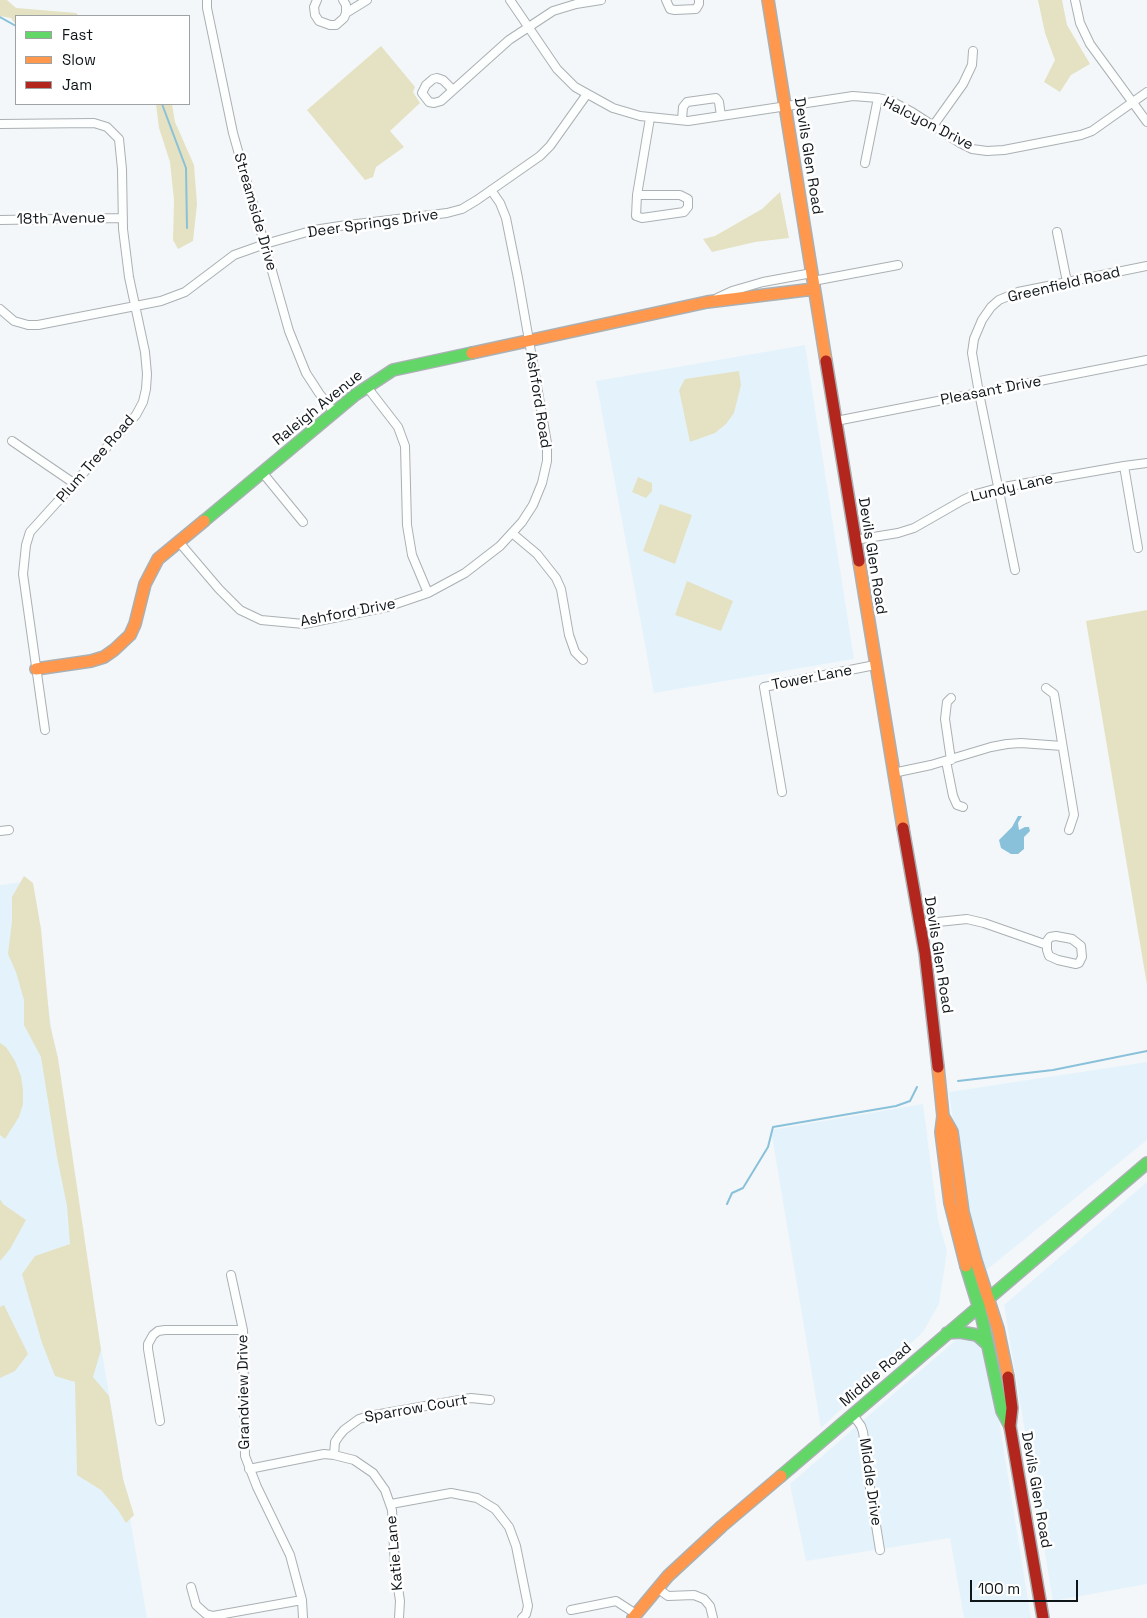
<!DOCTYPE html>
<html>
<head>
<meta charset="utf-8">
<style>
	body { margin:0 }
	#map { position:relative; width:1147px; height:1618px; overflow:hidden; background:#f3f7f9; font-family:"Space Grotesk",sans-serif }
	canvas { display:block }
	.legend { position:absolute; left:15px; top:15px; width:175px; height:90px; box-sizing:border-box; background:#fff; border:1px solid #9fa2a3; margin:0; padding:6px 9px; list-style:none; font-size:15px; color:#0f161a }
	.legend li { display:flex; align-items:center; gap:10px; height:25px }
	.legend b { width:25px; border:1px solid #9fa2a3 }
	.scale { position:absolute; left:970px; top:1580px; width:108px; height:22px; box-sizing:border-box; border:2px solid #0f161a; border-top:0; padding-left:6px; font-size:15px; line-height:18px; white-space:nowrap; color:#0f161a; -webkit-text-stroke:4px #fff; paint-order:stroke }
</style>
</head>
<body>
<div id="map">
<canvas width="1147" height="1618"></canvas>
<ul class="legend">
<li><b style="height:6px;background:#63d668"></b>Fast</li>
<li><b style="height:6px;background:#ff974d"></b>Slow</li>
<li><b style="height:6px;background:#b3261e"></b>Jam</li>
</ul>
<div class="scale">100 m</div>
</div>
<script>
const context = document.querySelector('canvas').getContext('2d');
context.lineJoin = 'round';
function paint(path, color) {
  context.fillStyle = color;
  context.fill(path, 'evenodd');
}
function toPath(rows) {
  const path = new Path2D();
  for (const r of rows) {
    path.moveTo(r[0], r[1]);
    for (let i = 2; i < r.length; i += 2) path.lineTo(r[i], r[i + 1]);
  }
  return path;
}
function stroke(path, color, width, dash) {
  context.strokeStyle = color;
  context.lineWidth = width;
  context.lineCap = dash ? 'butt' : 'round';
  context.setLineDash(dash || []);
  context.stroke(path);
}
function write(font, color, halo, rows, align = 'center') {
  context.font = font + ' "Space Grotesk",sans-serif';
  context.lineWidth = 5;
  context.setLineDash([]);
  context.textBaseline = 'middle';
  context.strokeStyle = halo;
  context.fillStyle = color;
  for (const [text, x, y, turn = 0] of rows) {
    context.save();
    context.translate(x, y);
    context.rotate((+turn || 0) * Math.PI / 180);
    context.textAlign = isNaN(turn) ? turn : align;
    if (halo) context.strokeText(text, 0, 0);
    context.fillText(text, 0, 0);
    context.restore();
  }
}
paint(toPath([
	[805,345,854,659,654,693,596,381],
	[29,881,92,1294,147,1618,0,1618,0,885],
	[1147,1062,1147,1140,984,1272,966,1214,949,1092],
	[923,1104,938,1220,947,1251,939,1304,923,1332,821,1428,771,1130],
	[1147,1182,1147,1584,1053,1601,1004,1305],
	[958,1338,977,1340,989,1359,1031,1618,964,1618,950,1538,806,1561,790,1484]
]), '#e4f3fb');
paint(toPath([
	[0,0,7,0,16,8,76,13,79,16,16,16,16,25,11,18,0,16],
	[1038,0,1062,0,1067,25,1090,64,1071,75,1060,92,1044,82,1055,60,1045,33],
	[381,46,415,87,413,92,420,103,390,131,404,147,376,167,373,177,365,180,307,110],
	[156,104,172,104,175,122,194,165,197,204,193,241,178,249,173,240,174,200,170,162,159,128],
	[780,192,789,238,755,242,712,252,703,239,715,236,762,209],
	[739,371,741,385,734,413,726,424,715,433,690,442,679,390,685,379],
	[638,477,652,483,652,491,646,498,632,492],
	[660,504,692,515,675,564,643,551],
	[687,581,733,601,721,631,675,615],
	[1147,610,1147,985,1086,621],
	[24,876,33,883,41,929,50,1025,58,1058,101,1350,93,1377,109,1396,123,1479,134,1515,126,1523,118,1510,101,1490,77,1475,75,1382,55,1376,42,1343,22,1274,35,1256,70,1244,67,1206,57,1157,41,1057,24,1025,24,1000,16,972,8,954,12,921,12,897],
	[0,1043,6,1047,15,1061,21,1076,23,1090,23,1104,19,1117,5,1139,0,1135],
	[0,1199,3,1204,26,1220,10,1249,0,1261],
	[4,1305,28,1354,15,1371,0,1378,0,1307]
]), '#e4e2c3');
paint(toPath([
	[1018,816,1022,816,1018,823,1019,830,1025,827,1029,827,1030,831,1024,837,1024,849,1018,854,1011,854,1001,848,999,840,1012,827]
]), '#89c1da');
stroke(toPath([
	[0,17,16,26],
	[162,104,186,168,187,228],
	[958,1081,1053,1070,1147,1051],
	[727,1204,732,1193,743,1188,768,1147,773,1127,896,1106,910,1101,917,1087]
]), '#89c1da', 2);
const street = toPath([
	[207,0,207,8,233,133,289,331,306,373,319,393,334,412],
	[317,0,314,7,315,15,319,21,330,25,336,25,344,18,346,13,346,5,343,0],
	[510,0,557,69,575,87,613,108,640,116,688,121,853,96,878,98,891,101,912,112,960,143,972,149,987,151,1004,150,1081,135,1092,131,1147,92],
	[666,0,670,9,675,10,696,9,699,4,699,0],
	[1075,0,1080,23,1090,44,1147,122],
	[346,13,367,0],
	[452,89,443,80,437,78,433,79,426,85,422,93,429,102,434,103,441,101,509,40,553,11,576,4,601,0],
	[682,120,683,107,687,102,716,98,719,102,721,116],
	[0,124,94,123,107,127,119,139,122,169,123,229,129,277,145,352,147,374,146,389,143,402,136,415,30,532,26,545,23,574,45,730],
	[933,126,963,84,972,65,973,51],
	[865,163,878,98],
	[637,195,680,195,688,199,688,207,684,212,642,218,636,216,637,195,650,118],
	[0,220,123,218],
	[1057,232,1067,282],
	[813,281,898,265],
	[717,298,732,291,763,282,812,273],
	[0,309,14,321,28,325,38,325,161,301,185,292,234,255,265,244,314,230,340,226,447,213,462,209,477,200,540,156,550,146,587,94],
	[367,387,398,427,405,446,407,525,412,555,428,593],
	[836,421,1147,360],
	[12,441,75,484],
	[1124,466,1138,548],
	[262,472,303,522],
	[512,533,537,554,556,578,561,589,569,635,575,652,583,660],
	[855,540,898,533,914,528,963,500,976,494,998,488,1124,466,1147,463],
	[179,542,219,589,240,610,261,620,304,624,387,607,428,593,465,573,500,546,522,522,533,505,542,483,547,461,547,443,518,278,506,218,500,203,491,190],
	[1015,570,979,393,972,353,974,339,982,320,991,307,999,300,1018,292,1147,266],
	[1046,688,1054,694,1074,815,1069,830],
	[951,698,947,702,945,719,951,760],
	[946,761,953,796,957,805,963,807],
	[893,773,931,765,991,747,1007,744,1021,743,1062,746],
	[782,792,764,687,875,665],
	[0,831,9,830],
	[919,924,967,919,984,923,1047,945],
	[1056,936,1072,939,1081,946,1082,957,1079,963,1076,964,1058,960,1049,956,1047,950,1047,941,1050,937,1056,936],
	[231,1275,243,1330,245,1456,257,1487,290,1555,302,1600,303,1618],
	[853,1415,861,1426,863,1432,869,1472,869,1482,880,1550],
	[160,1421,148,1349,148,1344,153,1335,158,1331,165,1330,243,1330],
	[334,1455,335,1442,339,1436,344,1430,359,1419,369,1416,471,1398,490,1400],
	[249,1469,324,1454,334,1455,354,1460,373,1473,385,1490,392,1510,395,1567,400,1601,399,1618],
	[391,1504,451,1493,477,1498,495,1509,509,1527,516,1546,528,1606,526,1614,522,1618],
	[191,1587,196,1605,206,1614,213,1616,302,1600],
	[657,1588,668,1596,694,1595,704,1599,710,1606,713,1618],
	[571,1610,616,1601,636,1614]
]);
const fast = toPath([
	[204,521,355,395,393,370,472,353],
	[966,1266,982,1318,1002,1411,1010,1426],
	[947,1333,960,1332,977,1335,988,1345],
	[781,1476,1147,1163]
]);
const slow = toPath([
	[768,0,826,361],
	[472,353,707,302,814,289],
	[859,561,903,828],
	[36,669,91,661,104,657,114,650,130,635,135,624,145,584,158,559,204,521],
	[938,1067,943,1116,941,1132,950,1203,966,1266],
	[943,1116,952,1132,963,1212,976,1261,998,1329,1008,1377],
	[633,1618,668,1576,722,1526,781,1476]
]);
const jam = toPath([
	[826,361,859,561],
	[903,828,925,953,938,1067],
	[1008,1377,1012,1408,1010,1426,1043,1618]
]);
stroke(street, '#aab0b3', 10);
stroke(fast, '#aab0b3', 14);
stroke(slow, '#aab0b3', 14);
stroke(jam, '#aab0b3', 14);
stroke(street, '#fdfefe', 8);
stroke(fast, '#63d668', 11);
stroke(slow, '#ff974d', 11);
stroke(jam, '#b3261e', 11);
write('15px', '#0f161a', '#fff', [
	["Halcyon Drive",928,124,27],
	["Devils Glen Road",808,156,81],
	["Streamside Drive",255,212,74],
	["18th Avenue",61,219,-1],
	["Deer Springs Drive",373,224,-8],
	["Greenfield Road",1064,285,-13],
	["Pleasant Drive",991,391,-11],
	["Ashford Road",538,400,81],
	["Raleigh Avenue",318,408,-39],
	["Plum Tree Road",96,459,-49],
	["Lundy Lane",1012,488,-13],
	["Devils Glen Road",872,556,81],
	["Ashford Drive",348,613,-11],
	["Tower Lane",812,678,-11],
	["Devils Glen Road",938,955,81],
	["Middle Road",876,1375,-41],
	["Grandview Drive",244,1392,-91],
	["Sparrow Court",416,1409,-10],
	["Middle Drive",870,1482,82],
	["Devils Glen Road",1036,1490,80],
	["Katie Lane",395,1553,-95]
]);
</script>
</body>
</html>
